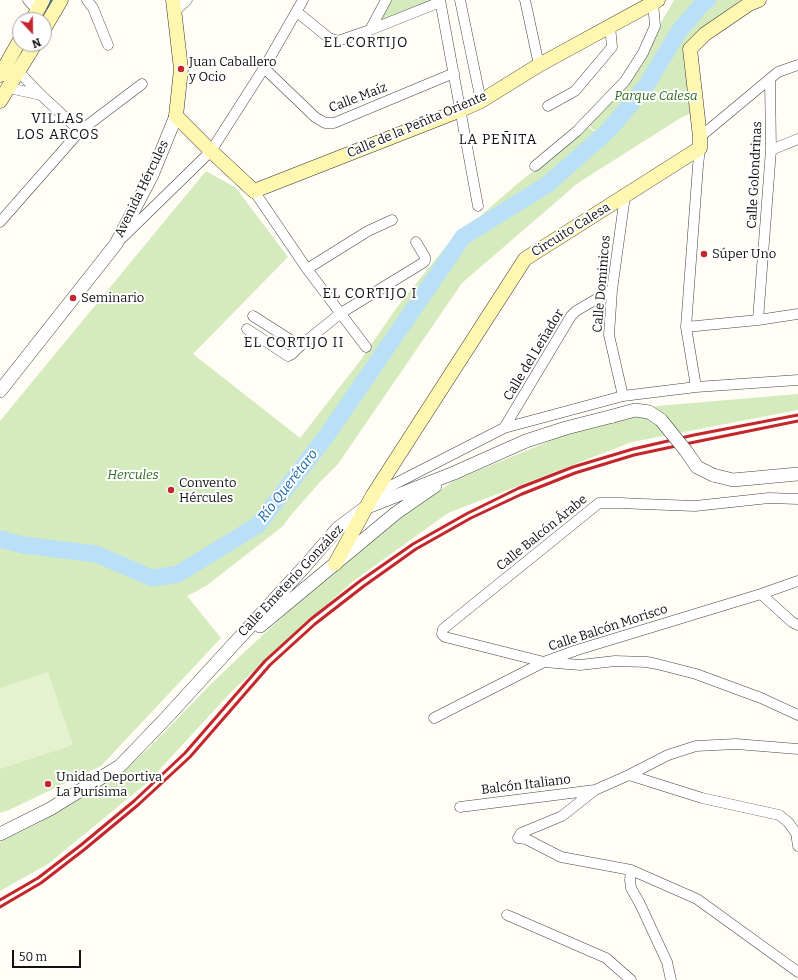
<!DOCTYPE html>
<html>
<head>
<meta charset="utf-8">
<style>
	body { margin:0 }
	#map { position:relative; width:798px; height:980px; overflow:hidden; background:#fffdf5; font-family:Bitter,serif }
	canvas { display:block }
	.north { position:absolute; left:12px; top:12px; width:40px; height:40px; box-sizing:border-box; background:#fff; border:1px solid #a0a0a0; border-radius:50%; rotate:158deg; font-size:11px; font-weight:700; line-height:16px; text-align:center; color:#111 }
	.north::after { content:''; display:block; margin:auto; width:14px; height:18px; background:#c4262e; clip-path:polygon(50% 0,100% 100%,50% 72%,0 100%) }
	.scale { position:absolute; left:12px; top:950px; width:69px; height:18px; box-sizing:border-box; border:2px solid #111; border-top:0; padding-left:5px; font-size:12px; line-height:14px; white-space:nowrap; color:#111; -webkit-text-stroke:3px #fff; paint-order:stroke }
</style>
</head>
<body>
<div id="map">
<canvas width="798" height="980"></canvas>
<div class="north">N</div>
<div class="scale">50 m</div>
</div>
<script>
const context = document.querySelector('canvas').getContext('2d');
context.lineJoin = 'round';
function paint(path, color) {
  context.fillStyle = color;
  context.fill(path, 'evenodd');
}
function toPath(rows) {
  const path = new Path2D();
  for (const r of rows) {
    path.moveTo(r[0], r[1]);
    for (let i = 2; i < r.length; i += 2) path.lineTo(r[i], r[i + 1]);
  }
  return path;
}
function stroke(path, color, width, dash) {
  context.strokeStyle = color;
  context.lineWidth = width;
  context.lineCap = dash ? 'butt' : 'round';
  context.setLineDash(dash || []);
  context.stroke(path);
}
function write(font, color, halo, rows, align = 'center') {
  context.font = font + ' Bitter,serif';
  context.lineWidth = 4;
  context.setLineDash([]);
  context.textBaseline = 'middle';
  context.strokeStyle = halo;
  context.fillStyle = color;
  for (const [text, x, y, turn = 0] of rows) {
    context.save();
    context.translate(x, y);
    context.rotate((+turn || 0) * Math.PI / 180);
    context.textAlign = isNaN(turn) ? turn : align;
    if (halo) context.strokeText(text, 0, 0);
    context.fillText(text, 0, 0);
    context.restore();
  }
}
paint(toPath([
	[386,0,440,0,370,30],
	[674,0,744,0,711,21,692,39,693,113,682,117,578,183,462,283,338,464,320,482,291,515,283,526,206,586,187,596,221,638,101,766,9,810,0,813,0,421,121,274,206,171,236,188,288,257,193,354,300,438,360,361,395,310,447,245,516,185,583,130,586,126,599,134,588,125,658,28],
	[798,394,798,410,632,442,448,513,352,582,233,690,148,782,48,864,0,891,0,842,39,823,123,772,149,748,211,684,238,658,348,556,453,481,579,429,657,406]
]), '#d5ebbd');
paint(toPath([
	[48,672,73,745,0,769,0,688]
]), '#e6f2cf');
stroke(toPath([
	[48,8,52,0]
]), '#3f96cf', 3);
stroke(toPath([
	[0,539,23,545,96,554,152,578,178,574,258,525,325,438,463,237,548,184,609,130,646,86,679,31,703,3,708,0]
]), '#b9e0f7', 17);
const minor = toPath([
	[28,0,37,10],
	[87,0,93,8,108,45],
	[440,0,478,206],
	[460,0,481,101],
	[525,0,539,65],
	[175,11,187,0],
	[297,12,329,38,338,41,370,30,440,2],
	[370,30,386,0],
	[264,68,315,117,325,123,334,123,454,73],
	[19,72,41,95,80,131],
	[9,88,41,95],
	[548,106,575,91,612,47,610,26],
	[700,137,778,72,798,65],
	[771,150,798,139],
	[535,166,577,131,625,81,643,53,655,26,653,2],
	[254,191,307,269,366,347],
	[0,222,80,131,142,84],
	[122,238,211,151,264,68,303,0],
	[307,269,368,231,392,220],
	[253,316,300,346],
	[758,320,771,150,770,79],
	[686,327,758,320,798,314],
	[247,329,288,356,292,354,300,346,341,313,421,264,425,261,425,257,416,242],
	[696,387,686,327,698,166,700,148],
	[623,396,609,335,612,290,625,196],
	[504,428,571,316,576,311,612,290],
	[373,495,504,428,623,396,696,387,798,380],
	[798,499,769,498,695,506,642,504,621,503,599,503,443,629,442,634,445,637,544,662,580,665,615,661,647,662,657,664,696,674,761,698,798,715],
	[761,594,792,622,798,625],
	[434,718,544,662,577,650,761,594,798,581],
	[798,749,736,744,696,746,668,755,629,775,595,790,562,816,521,833,518,838,526,839,561,857,631,870,697,899,798,972],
	[629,775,702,798,779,815,788,822,796,833,798,846],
	[460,807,595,790],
	[631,870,630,880,631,888,640,904,667,962,671,980],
	[507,915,606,958,631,980]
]);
const tertiary = toPath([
	[0,391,116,244,152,175,176,116],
	[713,475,733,480,798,474],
	[260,626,396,513,435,486],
	[0,834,50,809,120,766,167,717,306,565,338,528,365,508,454,473,526,441,566,428,613,416]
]);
const secondary = toPath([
	[173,0,181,69,176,116,211,151,254,191,461,110,481,101,539,65,658,0],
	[32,20,43,0],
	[44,29,61,0],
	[0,75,20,40],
	[0,101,35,44],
	[335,564,373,495,525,259,700,148,700,137,690,49,705,34,749,4,759,0]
]);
stroke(minor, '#444', 11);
stroke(tertiary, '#444', 14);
stroke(secondary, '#333', 15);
stroke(minor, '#fff', 10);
stroke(tertiary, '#fff', 13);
stroke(secondary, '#fff6b0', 14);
stroke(toPath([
	[0,900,38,878,81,845,134,801,185,753,265,661,311,619,360,581,413,544,468,513,519,488,573,467,633,449,694,435,798,415],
	[0,907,41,883,85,849,138,805,190,757,270,665,315,624,364,586,416,549,471,518,522,494,575,473,634,455,695,442,798,421]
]), '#c4262e', 3);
const tertiaryBridge = toPath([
	[613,416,635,410,649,412,661,420,686,451,697,467,713,475]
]);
stroke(tertiaryBridge, '#444', 14, []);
stroke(tertiaryBridge, '#fff', 13);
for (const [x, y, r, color] of [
	[181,69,4,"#c4262e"],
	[704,254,4,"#c4262e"],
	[73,298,4,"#c4262e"],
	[171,490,4,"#c4262e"],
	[48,784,4,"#c4262e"]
]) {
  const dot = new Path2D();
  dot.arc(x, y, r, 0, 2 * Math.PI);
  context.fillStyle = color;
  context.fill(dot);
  stroke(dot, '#fff', 1.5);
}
write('13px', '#111', '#fff', [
	["Juan Caballero",189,62],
	["y Ocio",189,77],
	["Súper Uno",712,254],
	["Seminario",81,298],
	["Convento",179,483],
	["Hércules",179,498],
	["Unidad Deportiva",56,777],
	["La Purísima",56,792]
], 'left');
write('italic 13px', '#2f6b1f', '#fff', [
	["Parque Calesa",656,96],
	["Hercules",133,475]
]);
write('13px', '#111', '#fff', [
	["Calle Maíz",358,98,-21],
	["Calle de la Peñita Oriente",417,125,-23],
	["Calle Golondrinas",755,175,-87],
	["Avenida Hércules",142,189,-64],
	["Circuito Calesa",571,230,-32],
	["Calle Dominicos",602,284,-85],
	["Calle del Leñador",534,355,-59],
	["Calle Balcón Árabe",542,533,-39],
	["Calle Emeterio González",291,581,-47],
	["Calle Balcón Morisco",608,628,-18],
	["Balcón Italiano",526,785,-7]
]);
context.letterSpacing = '1px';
write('14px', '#111', '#fff', [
	["EL CORTIJO",366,43],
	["VILLAS",58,119],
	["LOS ARCOS",58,135],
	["LA PEÑITA",498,140],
	["EL CORTIJO I",370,294],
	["EL CORTIJO II",294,343]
]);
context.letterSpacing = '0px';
write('italic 14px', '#1768a6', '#fff', [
	["Río Querétaro",288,486,-52]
]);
</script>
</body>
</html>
